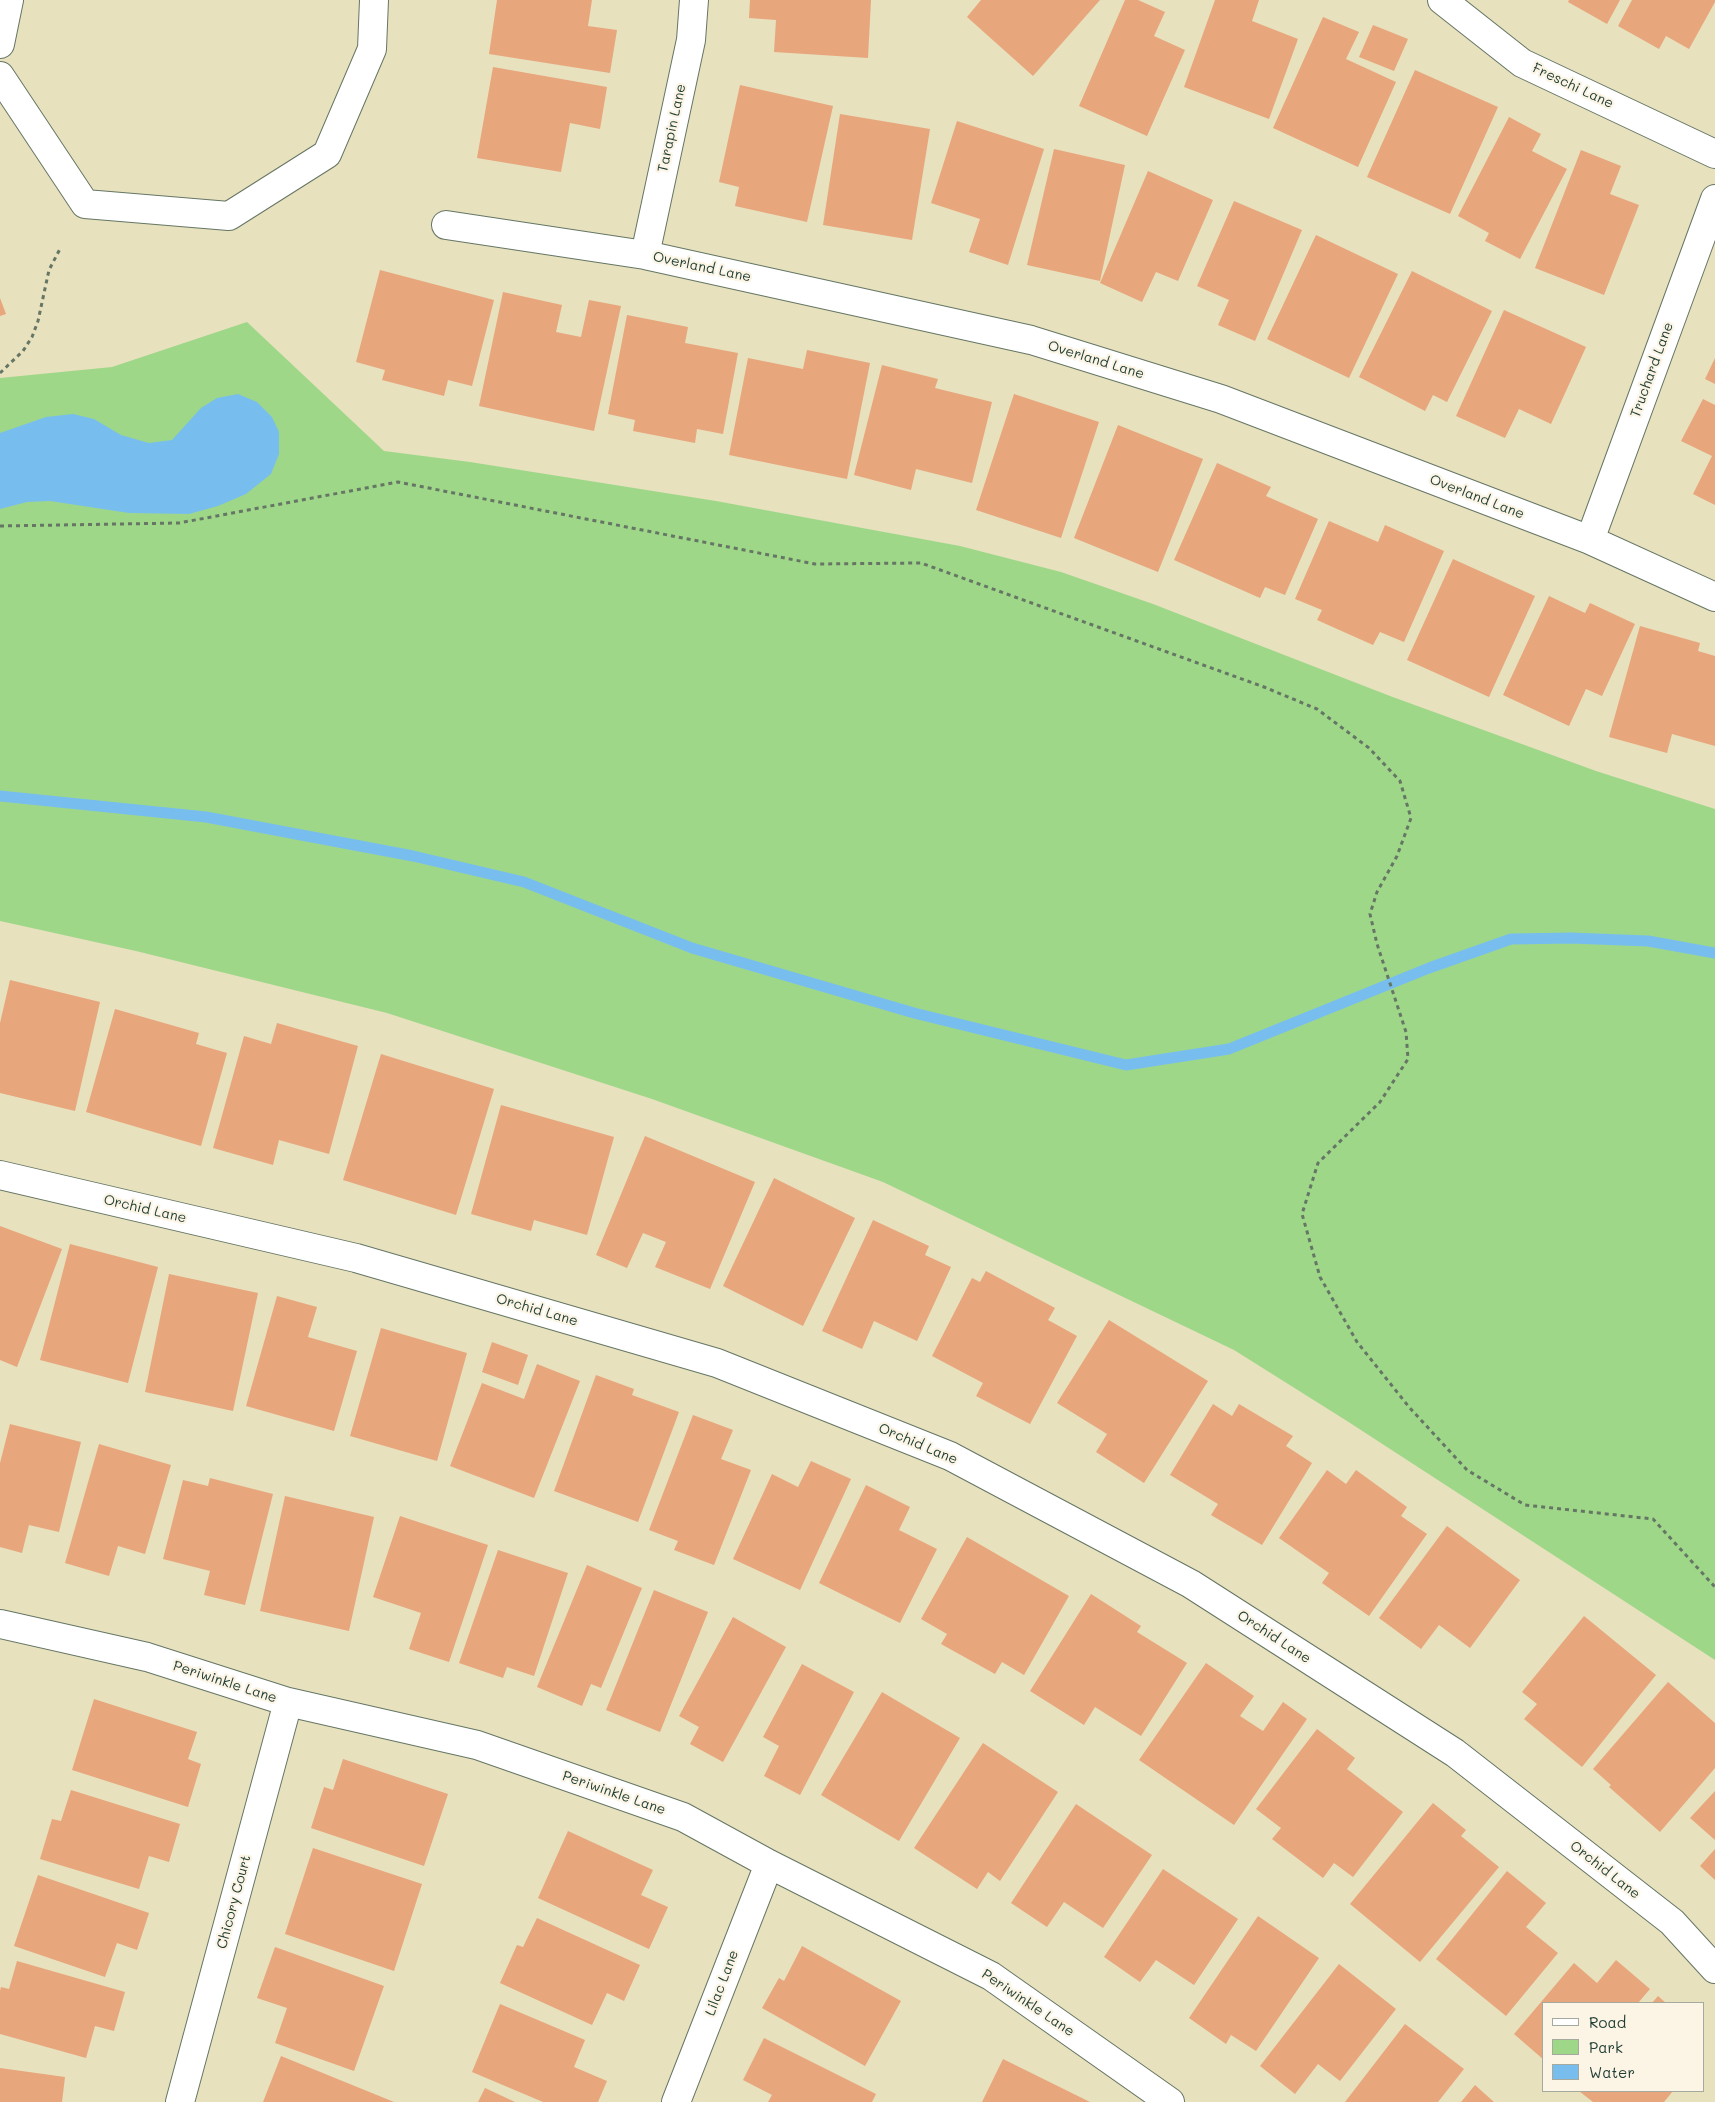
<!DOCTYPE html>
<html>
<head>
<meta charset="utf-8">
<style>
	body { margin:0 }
	#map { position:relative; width:1715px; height:2102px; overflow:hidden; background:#e7e1be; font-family:Mali,sans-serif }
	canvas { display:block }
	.legend { position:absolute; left:1542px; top:2002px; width:162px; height:90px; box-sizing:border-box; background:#fcf5e5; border:1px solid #a4ab9e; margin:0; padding:6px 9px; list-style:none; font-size:15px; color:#1f3d34 }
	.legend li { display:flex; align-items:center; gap:10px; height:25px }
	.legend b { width:25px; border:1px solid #a4ab9e }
</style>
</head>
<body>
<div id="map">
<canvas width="1715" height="2102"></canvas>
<ul class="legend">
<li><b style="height:6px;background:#fff"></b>Road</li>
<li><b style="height:14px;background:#9fd789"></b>Park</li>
<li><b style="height:14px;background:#77beef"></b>Water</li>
</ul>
</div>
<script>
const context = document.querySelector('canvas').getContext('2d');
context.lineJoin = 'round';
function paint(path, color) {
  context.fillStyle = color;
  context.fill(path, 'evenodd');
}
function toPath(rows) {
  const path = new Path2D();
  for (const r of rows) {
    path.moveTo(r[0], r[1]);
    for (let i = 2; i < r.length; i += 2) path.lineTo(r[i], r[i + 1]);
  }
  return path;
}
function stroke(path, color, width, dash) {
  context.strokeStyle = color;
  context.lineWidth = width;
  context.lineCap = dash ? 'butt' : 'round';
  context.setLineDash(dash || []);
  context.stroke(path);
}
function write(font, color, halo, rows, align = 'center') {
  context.font = font + ' Mali,sans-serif';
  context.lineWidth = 4.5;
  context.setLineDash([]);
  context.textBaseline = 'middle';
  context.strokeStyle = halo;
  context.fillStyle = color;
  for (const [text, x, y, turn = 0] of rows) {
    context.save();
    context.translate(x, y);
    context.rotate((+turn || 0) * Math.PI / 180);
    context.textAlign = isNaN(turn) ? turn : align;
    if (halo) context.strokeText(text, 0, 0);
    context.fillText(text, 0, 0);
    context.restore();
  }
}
paint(toPath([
	[247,322,384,451,470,462,716,501,960,546,1061,572,1153,604,1390,696,1596,771,1715,809,1715,1660,1347,1421,1234,1350,883,1182,652,1099,387,1013,136,951,0,921,0,378,112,367]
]), '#9fd789');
paint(toPath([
	[238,394,257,402,272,417,279,432,279,454,271,474,246,494,218,506,189,514,129,513,50,501,27,502,0,509,0,433,46,417,73,414,94,419,121,435,149,443,172,440,201,408,217,398]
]), '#77beef');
stroke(toPath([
	[0,796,206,817,413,856,524,882,692,948,914,1013,1126,1065,1229,1049,1429,968,1511,939,1571,938,1648,941,1715,953]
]), '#77beef', 11);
paint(toPath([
	[497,0,592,0,588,26,617,30,610,73,489,54],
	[750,0,871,0,868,58,774,52,776,20,749,18],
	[981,0,1100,0,1033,76,967,17],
	[1125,0,1138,0,1165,12,1154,36,1185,50,1147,136,1079,106],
	[1215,0,1259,0,1252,21,1298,39,1269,119,1184,87],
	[1569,0,1620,0,1607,24,1568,2],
	[1632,0,1715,0,1715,2,1689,49,1666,36,1659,49,1618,26],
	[1323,17,1359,32,1346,59,1396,82,1358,167,1273,128],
	[1373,25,1408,39,1394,71,1359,57],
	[493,67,607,87,600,129,570,123,561,172,477,158],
	[1415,70,1498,107,1450,214,1367,177],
	[740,85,833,106,807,222,735,206,739,187,719,182],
	[840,114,930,129,912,240,823,225],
	[1509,117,1541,134,1532,151,1567,169,1520,259,1485,241,1489,233,1458,216],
	[957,121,1044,149,1008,265,969,252,980,219,931,203],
	[1054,149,1125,165,1100,281,1027,265],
	[1581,150,1621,166,1610,194,1639,205,1604,295,1535,268],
	[1148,171,1213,200,1178,281,1156,272,1142,302,1100,283],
	[1234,201,1302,230,1255,341,1218,325,1229,300,1197,286],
	[1316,235,1398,274,1349,378,1267,339],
	[380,270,494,300,472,386,448,380,444,396,382,380,385,370,356,362],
	[1412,271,1492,311,1447,402,1433,395,1425,411,1359,377],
	[503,292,562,305,556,332,581,337,589,300,621,306,594,431,479,406],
	[0,298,6,314,0,316],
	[1504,310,1586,347,1551,424,1519,409,1505,438,1456,416],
	[627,315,688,327,685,343,738,353,723,434,697,429,695,443,633,431,635,420,608,414],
	[807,350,870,363,847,479,729,455,748,358,803,369],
	[1715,358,1715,384,1705,379],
	[882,365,938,379,935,388,992,402,972,483,916,469,911,490,854,475],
	[1014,394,1099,422,1061,538,976,510],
	[1703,399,1715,405,1715,505,1693,494,1712,456,1681,441],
	[1118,425,1203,459,1158,572,1074,538],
	[1217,463,1271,487,1266,496,1318,519,1285,595,1265,587,1260,598,1174,560],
	[1329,521,1378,542,1385,525,1444,551,1404,642,1380,632,1373,645,1317,620,1322,610,1295,599],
	[1453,559,1535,596,1489,697,1407,660],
	[1549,596,1585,613,1590,603,1635,624,1602,696,1586,689,1569,726,1503,695],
	[1640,626,1700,643,1698,651,1715,656,1715,746,1672,734,1667,753,1609,737],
	[10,980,100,1002,75,1111,0,1093,0,1023],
	[115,1009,199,1033,196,1044,227,1053,201,1146,86,1112],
	[277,1023,358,1046,329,1154,279,1140,273,1165,213,1148,244,1036,271,1044],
	[381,1054,494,1089,456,1215,343,1180],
	[501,1105,614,1137,587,1235,534,1220,531,1231,471,1214],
	[645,1136,755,1182,710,1289,655,1267,666,1242,643,1233,627,1268,596,1255],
	[774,1178,855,1218,803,1326,723,1286],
	[873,1220,929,1246,925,1255,951,1267,917,1341,874,1321,862,1349,822,1331],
	[0,1226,62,1249,17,1367,0,1360],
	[70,1244,158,1267,128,1383,40,1360],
	[986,1271,1055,1308,1048,1320,1077,1336,1030,1424,976,1396,983,1383,932,1356,972,1278,980,1282],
	[169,1274,258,1293,233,1411,145,1392],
	[277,1296,317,1307,308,1337,357,1351,334,1431,246,1406],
	[1109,1320,1208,1381,1144,1483,1096,1452,1107,1434,1057,1403],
	[381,1328,467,1353,437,1461,350,1436],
	[492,1342,528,1355,518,1385,482,1372],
	[537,1364,580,1381,534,1498,450,1466,482,1383,524,1399],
	[596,1375,634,1389,632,1395,679,1412,638,1522,554,1491],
	[1213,1404,1232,1416,1239,1404,1293,1436,1286,1446,1312,1463,1262,1545,1211,1515,1218,1504,1170,1475],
	[693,1415,733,1430,721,1459,751,1470,714,1565,674,1550,678,1541,649,1530],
	[10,1424,81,1442,59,1532,29,1525,22,1553,0,1547,0,1463],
	[99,1444,171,1465,145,1554,118,1546,109,1576,65,1563],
	[811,1461,851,1479,800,1590,733,1559,772,1474,798,1487],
	[1327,1470,1346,1484,1356,1470,1407,1507,1401,1516,1427,1534,1369,1616,1322,1583,1329,1573,1279,1538],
	[210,1478,273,1494,245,1605,204,1595,210,1571,163,1559,183,1480,208,1486],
	[866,1485,910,1507,899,1530,937,1549,900,1623,819,1583],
	[285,1496,374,1517,349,1631,260,1611],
	[400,1516,488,1545,449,1662,409,1649,421,1613,373,1597],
	[1447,1526,1520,1580,1470,1648,1439,1625,1421,1649,1379,1618],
	[967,1537,1069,1596,1024,1675,1002,1662,995,1674,941,1644,947,1634,921,1619],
	[498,1550,568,1573,534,1676,507,1667,503,1678,459,1663],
	[587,1565,642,1588,601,1688,591,1684,582,1706,537,1687],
	[654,1590,708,1612,660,1732,606,1710],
	[1091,1594,1141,1626,1137,1632,1187,1663,1141,1736,1095,1707,1084,1725,1030,1691],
	[1584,1616,1656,1675,1582,1767,1524,1719,1537,1704,1522,1692],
	[733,1617,786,1647,723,1762,690,1744,699,1727,679,1716],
	[1206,1663,1254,1696,1240,1716,1263,1731,1283,1702,1307,1719,1234,1825,1139,1760],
	[802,1664,854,1692,800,1795,764,1776,779,1746,763,1737],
	[1668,1682,1715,1723,1715,1768,1660,1832,1609,1787,1611,1785,1593,1769],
	[882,1692,960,1738,899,1841,821,1795],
	[94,1699,197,1732,188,1759,201,1764,188,1807,72,1770],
	[1317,1729,1355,1758,1347,1769,1403,1812,1353,1877,1334,1863,1323,1878,1272,1839,1281,1828,1256,1809],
	[983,1743,1058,1792,1000,1881,988,1872,977,1889,914,1848],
	[343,1759,448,1794,424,1866,311,1828,324,1787,333,1790],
	[71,1790,180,1824,169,1862,149,1856,139,1889,40,1859,52,1819,61,1821],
	[1715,1791,1715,1840,1690,1818],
	[1433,1803,1466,1830,1461,1836,1499,1867,1420,1962,1350,1904],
	[1076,1804,1152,1855,1103,1928,1064,1902,1047,1927,1011,1903],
	[568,1831,653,1870,641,1895,668,1907,649,1949,538,1898],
	[313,1848,422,1884,394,1971,285,1934],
	[1715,1849,1715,1880,1700,1866],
	[1163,1869,1238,1919,1194,1985,1156,1960,1140,1982,1104,1957],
	[1507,1871,1546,1903,1526,1927,1558,1953,1506,2016,1436,1959],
	[38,1875,149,1913,137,1950,117,1943,105,1977,14,1946],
	[1258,1916,1319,1958,1256,2051,1231,2035,1226,2044,1189,2018],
	[537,1918,640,1965,624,2001,607,1993,592,2025,500,1983,517,1945,523,1947],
	[802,1946,901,2001,865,2066,762,2008,779,1978,784,1981],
	[275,1947,384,1986,354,2071,275,2043,287,2008,257,1998],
	[1616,1960,1650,1989,1638,2003,1544,2003,1544,2060,1514,2034,1574,1963,1597,1983],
	[17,1961,125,1992,114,2031,95,2026,86,2058,0,2034,0,1991,1,1987,9,1989],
	[1339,1964,1396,2009,1340,2081,1318,2064,1295,2094,1260,2066],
	[1658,1996,1666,2003,1652,2003],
	[500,2004,585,2040,574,2067,607,2081,598,2102,543,2102,472,2072],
	[1405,2024,1464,2069,1438,2102,1345,2102],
	[764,2038,876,2094,872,2102,768,2102,772,2095,743,2080],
	[281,2056,394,2102,263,2102],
	[1003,2059,1090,2102,982,2102],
	[0,2068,65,2077,62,2102,0,2102],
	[1475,2085,1494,2102,1461,2102],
	[485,2088,515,2102,478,2102],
	[1579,2091,1673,2091,1664,2102,1593,2102]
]), '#e8a67c');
const minor = toPath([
	[1442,0,1522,63,1715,154],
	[0,44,9,0],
	[0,76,85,204,229,216,327,154,372,49,374,0],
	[446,225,645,255,1031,340,1221,399,1590,540,1715,597],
	[645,255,691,40,694,0],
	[1590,540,1715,199],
	[0,1175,356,1258,717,1363,950,1456,1191,1584,1455,1753,1672,1922,1715,1969],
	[0,1624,147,1657,288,1702,477,1745,683,1817,769,1864,991,1976,1170,2102],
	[180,2102,288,1702],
	[676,2102,769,1864]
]);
stroke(minor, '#657664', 30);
stroke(toPath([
	[0,373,23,351,32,337,38,321,49,270,61,247],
	[0,526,179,523,398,482,815,564,921,563,1264,687,1317,709,1369,748,1400,781,1411,818,1397,856,1377,892,1370,914,1377,944,1406,1032,1408,1059,1380,1102,1318,1163,1302,1214,1320,1277,1357,1342,1409,1407,1467,1470,1525,1505,1653,1519,1715,1587]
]), '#657664', 3, [4, 4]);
stroke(minor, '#fff', 28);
write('14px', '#1f3d34', '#fcf5e5', [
	["Freschi Lane",1573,86,25],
	["Tarapin Lane",672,128,-78],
	["Overland Lane",702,267,12],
	["Overland Lane",1096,360,17],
	["Truchard Lane",1652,370,-70],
	["Overland Lane",1477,497,21],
	["Orchid Lane",145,1209,13],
	["Orchid Lane",537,1310,16],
	["Orchid Lane",918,1444,23],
	["Orchid Lane",1274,1637,33],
	["Periwinkle Lane",225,1682,18],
	["Periwinkle Lane",614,1793,19],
	["Orchid Lane",1605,1870,38],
	["Chicory Court",234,1902,-75],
	["Lilac Lane",722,1983,-69],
	["Periwinkle Lane",1028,2003,34]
]);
</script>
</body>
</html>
